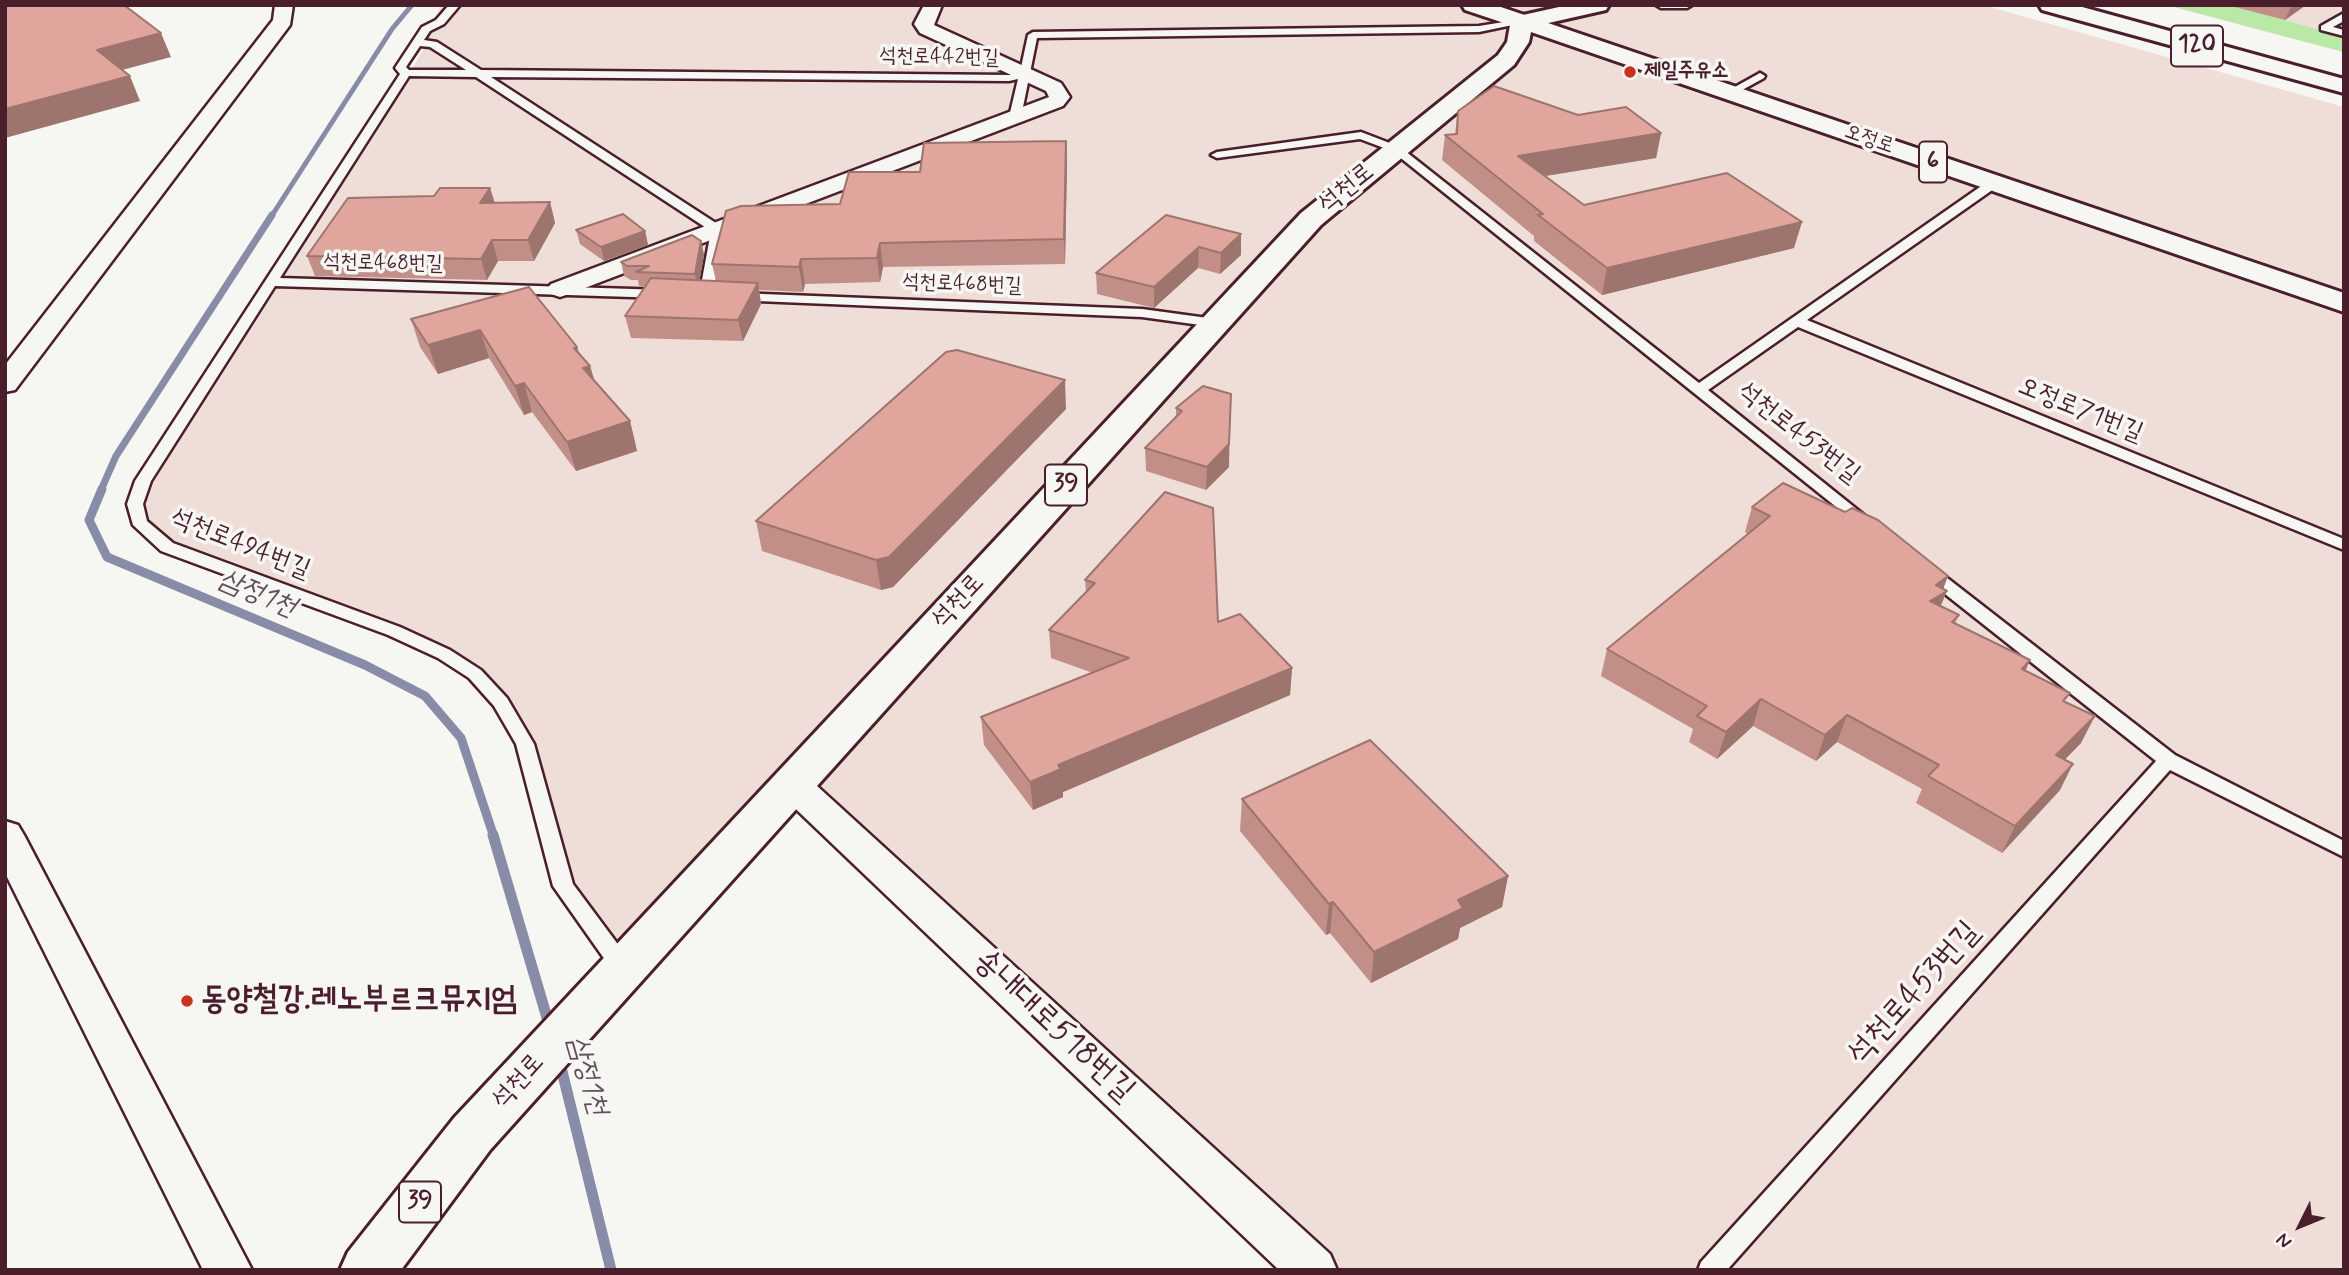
<!DOCTYPE html>
<html>
<head>
<meta charset="utf-8">
<style>
	body { margin:0 }
	#map { position:relative; width:2349px; height:1275px; overflow:hidden; background:#f6f6f2; font-family:Mynerve,sans-serif }
	canvas { display:block }
	.frame { position:absolute; inset:0; border:7px solid #4a1f2b; pointer-events:none }
	.north { position:absolute; left:2265px; top:1191px; width:70px; height:70px; -webkit-text-stroke:5px #f6f6f2; paint-order:stroke; rotate:227deg; font-size:19px; font-weight:700; line-height:28px; text-align:center; color:#4a1f2b }
	.north::after { content:''; display:block; margin:auto; width:24px; height:32px; background:#4a1f2b; clip-path:polygon(50% 0,100% 100%,50% 72%,0 100%) }
</style>
</head>
<body>
<div id="map">
<canvas width="2349" height="1275"></canvas>
<div class="frame"></div>
<div class="north">N</div>
</div>
<script>
const context = document.querySelector('canvas').getContext('2d');
context.lineJoin = 'round';
function paint(path, color) {
  context.fillStyle = color;
  context.fill(path, 'evenodd');
}
function toPath(rows) {
  const path = new Path2D();
  for (const r of rows) {
    path.moveTo(r[0], r[1]);
    for (let i = 2; i < r.length; i += 2) path.lineTo(r[i], r[i + 1]);
  }
  return path;
}
function stroke(path, color, width, dash) {
  context.strokeStyle = color;
  context.lineWidth = width;
  context.lineCap = dash ? 'butt' : 'round';
  context.setLineDash(dash || []);
  context.stroke(path);
}
function write(font, color, halo, rows, align = 'center') {
  context.font = font + ' Mynerve,"Poor Story",sans-serif';
  context.lineWidth = 7;
  context.setLineDash([]);
  context.textBaseline = 'middle';
  context.strokeStyle = halo;
  context.fillStyle = color;
  for (const [text, x, y, turn = 0] of rows) {
    context.save();
    context.translate(x, y);
    context.rotate((+turn || 0) * Math.PI / 180);
    context.textAlign = isNaN(turn) ? turn : align;
    if (halo) context.strokeText(text, 0, 0);
    context.fillText(text, 0, 0);
    context.restore();
  }
}
paint(toPath([
	[440,5,1983,5,2344,107,2344,1270,1314,1270,792,785,623,968,551,840,517,732,475,674,424,644,167,547,139,522,143,481,412,69,435,28],
	[2167,5,2344,5,2344,52,2274,34]
]), '#efded8');
paint(toPath([
	[2167,5,2227,5,2285,20,2344,37,2344,52]
]), '#bae8a7');
stroke(toPath([
	[271,217,392,29,412,5]
]), '#888ca7', 5);
stroke(toPath([
	[101,490,116,456,272,215]
]), '#888ca7', 7);
stroke(toPath([
	[102,489,89,520,107,557,365,665,425,696,461,738,494,837]
]), '#888ca7', 9);
stroke(toPath([
	[493,835,550,1028],
	[559,1059,611,1270]
]), '#888ca7', 11);
const lane = toPath([
	[449,5,460,5,444,24,430,31,424,40,437,42,481,70,1009,75,1020,72,1028,35,1033,32,1479,26,1522,19,1527,22,1479,32,1037,38,1021,117,1015,120,1009,117,1018,79,1009,81,491,77,722,227,724,230,713,296,706,300,699,296,711,231,476,77,409,76,280,278,665,290,672,294,665,298,275,286,151,481,143,504,147,521,173,543,400,627,450,650,481,670,507,698,534,744,573,884,631,962,634,968,631,974,623,977,615,974,553,886,516,744,494,706,469,678,438,658,388,635,161,551,133,525,127,504,135,481,400,74,395,68,422,27,436,20,449,5],
	[420,46,430,47,466,70,409,70,406,67,420,46],
	[1656,5,1692,5,1687,8,1661,8,1656,5],
	[2344,13,2344,21,2333,27,2344,30,2344,36,2321,30,2321,26,2344,13],
	[1760,73,1765,76,1764,78,1733,95,1724,93,1760,73],
	[1361,132,1400,147,1699,383,1990,180,1998,180,1998,186,1807,320,2344,539,2344,550,1798,327,1708,390,1874,523,1866,528,1860,526,1392,151,1360,139,1217,158,1211,155,1217,152,1361,132],
	[738,293,1142,309,1215,319,1222,323,1215,327,1142,317,733,300,733,294,738,293],
	[1927,566,1933,567,2175,755,2344,841,2344,857,2170,770,1727,1270,1698,1270,1701,1262,2156,761,1921,575,1919,571,1927,566]
]);
const street = toPath([
	[275,5,293,5,290,25,15,390,5,392,5,365,273,20,275,5],
	[924,5,942,5,934,25,1061,83,1070,97,1063,106,569,294,560,297,551,294,547,289,551,284,1049,97,1046,91,920,33,914,24,924,5],
	[792,771,805,775,1330,1254,1337,1270,1279,1270,779,793,774,784,779,775,792,771],
	[5,821,18,825,24,835,252,1270,203,1270,5,873,5,821]
]);
const secondary = toPath([
	[1568,5,1609,5,1606,10,1522,29,1514,27,1511,22,1514,17,1568,5]
]);
const primary = toPath([
	[1462,5,1495,5,2344,293,2344,312,1531,32,1529,42,1514,65,1321,225,490,1150,401,1270,340,1270,348,1252,454,1118,1301,213,1498,55,1507,42,1510,25,1465,10,1462,5]
]);
const highway = toPath([
	[2039,5,2075,5,2344,79,2344,93,2042,10,2039,5]
]);
stroke(lane, '#4a1f2b', 5);
stroke(street, '#4a1f2b', 5);
stroke(secondary, '#4a1f2b', 6);
stroke(primary, '#4a1f2b', 6);
stroke(highway, '#4a1f2b', 6);
paint(lane, '#f6f6f2');
paint(street, '#f6f6f2');
paint(secondary, '#f6f6f2');
paint(primary, '#f6f6f2');
paint(highway, '#f6f6f2');
paint(toPath([
	[2227,5,2306,5,2285,20],
	[1458,111,1578,115,1661,133,1656,158,1545,176,1584,205,1794,248,1602,295,1534,241,1534,236,1442,160,1445,135,1455,134],
	[1066,141,1067,164,1065,264,883,267,880,282,805,284,803,292,759,290,761,304,743,341,631,338,625,316,645,287,639,286,638,280,631,280,624,276,621,262,701,241,704,255,699,280,716,281,712,264,840,204,920,172],
	[490,188,495,203,550,202,555,223,534,261,498,261,487,280,315,276,307,256,434,196],
	[1166,215,1241,255,1220,274,1198,268,1154,308,1097,294,1096,273],
	[576,230,645,231,648,245,604,261,580,244],
	[411,319,577,347,579,353,590,366,595,382,630,421,637,451,576,471,532,412,524,415,489,358,438,374,420,347],
	[1231,394,1229,467,1206,490,1146,471,1145,448,1176,416,1176,408],
	[1066,409,893,587,881,590,762,551,756,521],
	[1752,507,1948,576,1943,589,1941,606,1959,615,1955,624,2030,660,2025,671,2065,702,2081,743,2065,759,2060,790,2002,853,1916,803,1922,789,1837,742,1816,761,1753,726,1717,759,1689,742,1693,729,1601,676,1607,649,1748,534,1745,532],
	[1085,580,1218,622,1292,668,1290,695,1063,792,1063,797,1033,810,984,745,981,717,1093,673,1051,658,1049,630,1086,592],
	[1242,799,1508,876,1502,907,1460,928,1458,939,1371,983,1330,933,1326,935,1240,831]
]), '#c18f87');
paint(toPath([
	[2292,5,2306,5,2285,20],
	[161,33,171,57,107,74,97,50],
	[130,76,140,101,5,138,5,109],
	[1661,133,1656,158,1514,181,1518,156],
	[1066,141,1067,164,1065,264,1064,239],
	[490,188,496,208,480,203],
	[550,202,555,223,534,261,528,240],
	[1802,222,1794,248,1602,295,1607,268],
	[645,231,648,245,604,261,601,247],
	[1241,234,1241,255,1220,274,1221,253],
	[492,240,498,261,487,280,481,259],
	[701,241,704,255,698,288,695,274],
	[880,243,883,267,880,282,877,258],
	[1199,247,1198,268,1154,308,1154,287],
	[801,259,805,284,803,292,799,267],
	[758,283,761,304,743,341,738,320],
	[480,330,489,358,438,374,428,345],
	[577,347,583,368,590,366,598,394,590,397,574,348],
	[1065,380,1066,409,893,587,881,590,876,560],
	[524,383,532,412,524,415,515,386],
	[630,421,637,451,576,471,567,442],
	[1229,444,1229,467,1206,490,1207,467],
	[1948,576,1941,594,1947,591,1936,617,1920,628,1936,585],
	[2030,660,2018,687,2022,669],
	[1292,668,1290,695,1063,792,1063,797,1033,810,1030,782,1058,765],
	[1761,699,1753,726,1717,759,1726,732],
	[1847,715,1837,742,1816,761,1825,735],
	[2095,716,2081,743,2043,782,2056,755],
	[2073,764,2060,790,2002,853,2015,826],
	[1508,876,1502,907,1460,928,1458,939,1371,983,1374,952,1458,900],
	[1333,902,1330,933,1326,935,1329,904]
]), '#9d746e');
const building = toPath([
	[5,5,124,5,161,33,97,50,130,76,5,109,5,5],
	[1494,86,1578,115,1626,107,1661,133,1518,156,1584,205,1727,173,1802,222,1607,268,1538,215,1543,214,1445,135,1457,134,1458,111,1494,86],
	[1066,141,1064,239,880,243,877,258,801,259,799,267,712,264,726,211,741,206,840,204,849,172,920,172,924,143,1066,141],
	[440,188,490,188,480,203,550,202,528,240,492,240,481,259,307,256,348,198,434,196,440,188],
	[623,214,645,231,601,247,576,230,623,214],
	[1166,215,1241,234,1221,253,1199,247,1154,287,1096,273,1166,215],
	[692,235,701,241,695,274,636,272,649,266,627,266,621,262,692,235],
	[651,278,758,283,738,320,625,316,651,278],
	[529,287,577,347,574,348,590,366,583,368,630,421,567,442,524,383,515,386,480,330,428,345,411,319,529,287],
	[957,350,1065,380,889,557,876,560,756,521,946,352,957,350],
	[1203,386,1231,394,1229,444,1207,467,1145,448,1182,411,1176,408,1203,386],
	[1783,483,1845,512,1852,508,1878,520,1948,576,1936,585,1947,591,1930,601,1959,615,1952,622,2030,660,2022,669,2070,693,2063,701,2095,716,2056,755,2073,764,2015,826,1928,776,1939,765,1847,715,1825,735,1761,699,1726,732,1697,716,1707,706,1607,649,1770,516,1752,507,1783,483],
	[1165,492,1213,508,1218,622,1240,614,1292,668,1058,765,1061,769,1030,782,981,717,1129,658,1049,630,1095,583,1085,580,1165,492],
	[1370,740,1508,876,1458,900,1463,908,1374,952,1333,902,1329,904,1242,799,1370,740]
]);
paint(building, '#e0a69d');
stroke(building, '#9d746e', 2);
for (const [x, y, r, color] of [
	[1630,72,7,"#c8321e"],
	[187,1001,7,"#c8321e"]
]) {
  const dot = new Path2D();
  dot.arc(x, y, r, 0, 2 * Math.PI);
  context.fillStyle = color;
  context.fill(dot);
  stroke(dot, '#f6f6f2', 2.5);
}
write('21px', '#4a1f2b', '#f6f6f2', [
	["석천로442번길",939,58,1],
	["오정로",1869,140,19],
	["석천로468번길",383,264,1],
	["석천로468번길",962,285,2]
]);
write('bold 21px', '#4a1f2b', '#f6f6f2', [
	["제일주유소",1644,72]
], 'left');
for (const [x, y, w] of [
	[2197,46,52],
	[1933,162,28],
	[1066,485,42],
	[420,1202,42]
]) {
  const box = new Path2D();
  box.roundRect(x - w / 2, y - 20.5, w, 41, 5);
  context.fillStyle = '#f6f6f2';
  context.fill(box);
  stroke(box, '#4a1f2b', 2);
}
write('bold 24px', '#4a1f2b', null, [
	["120",2197,46],
	["6",1933,162],
	["39",1066,485],
	["39",420,1202]
]);
write('26px', '#4a1f2b', '#f6f6f2', [
	["석천로",1347,189,-39],
	["오정로71번길",2080,411,22],
	["석천로453번길",1798,434,38],
	["석천로494번길",240,545,22],
	["석천로",959,602,-47],
	["석천로",519,1082,-48]
]);
write('italic 28px', '#644c5f', '#f6f6f2', [
	["삼정1천",257,595,23],
	["삼정1천",586,1076,74]
]);
write('32px', '#4a1f2b', '#f6f6f2', [
	["석천로453번길",1915,994,-48],
	["송내대로518번길",1053,1027,43]
]);
write('bold 32px', '#4a1f2b', '#f6f6f2', [
	["동양철강.레노부르크뮤지엄",201,1001]
], 'left');
</script>
</body>
</html>
